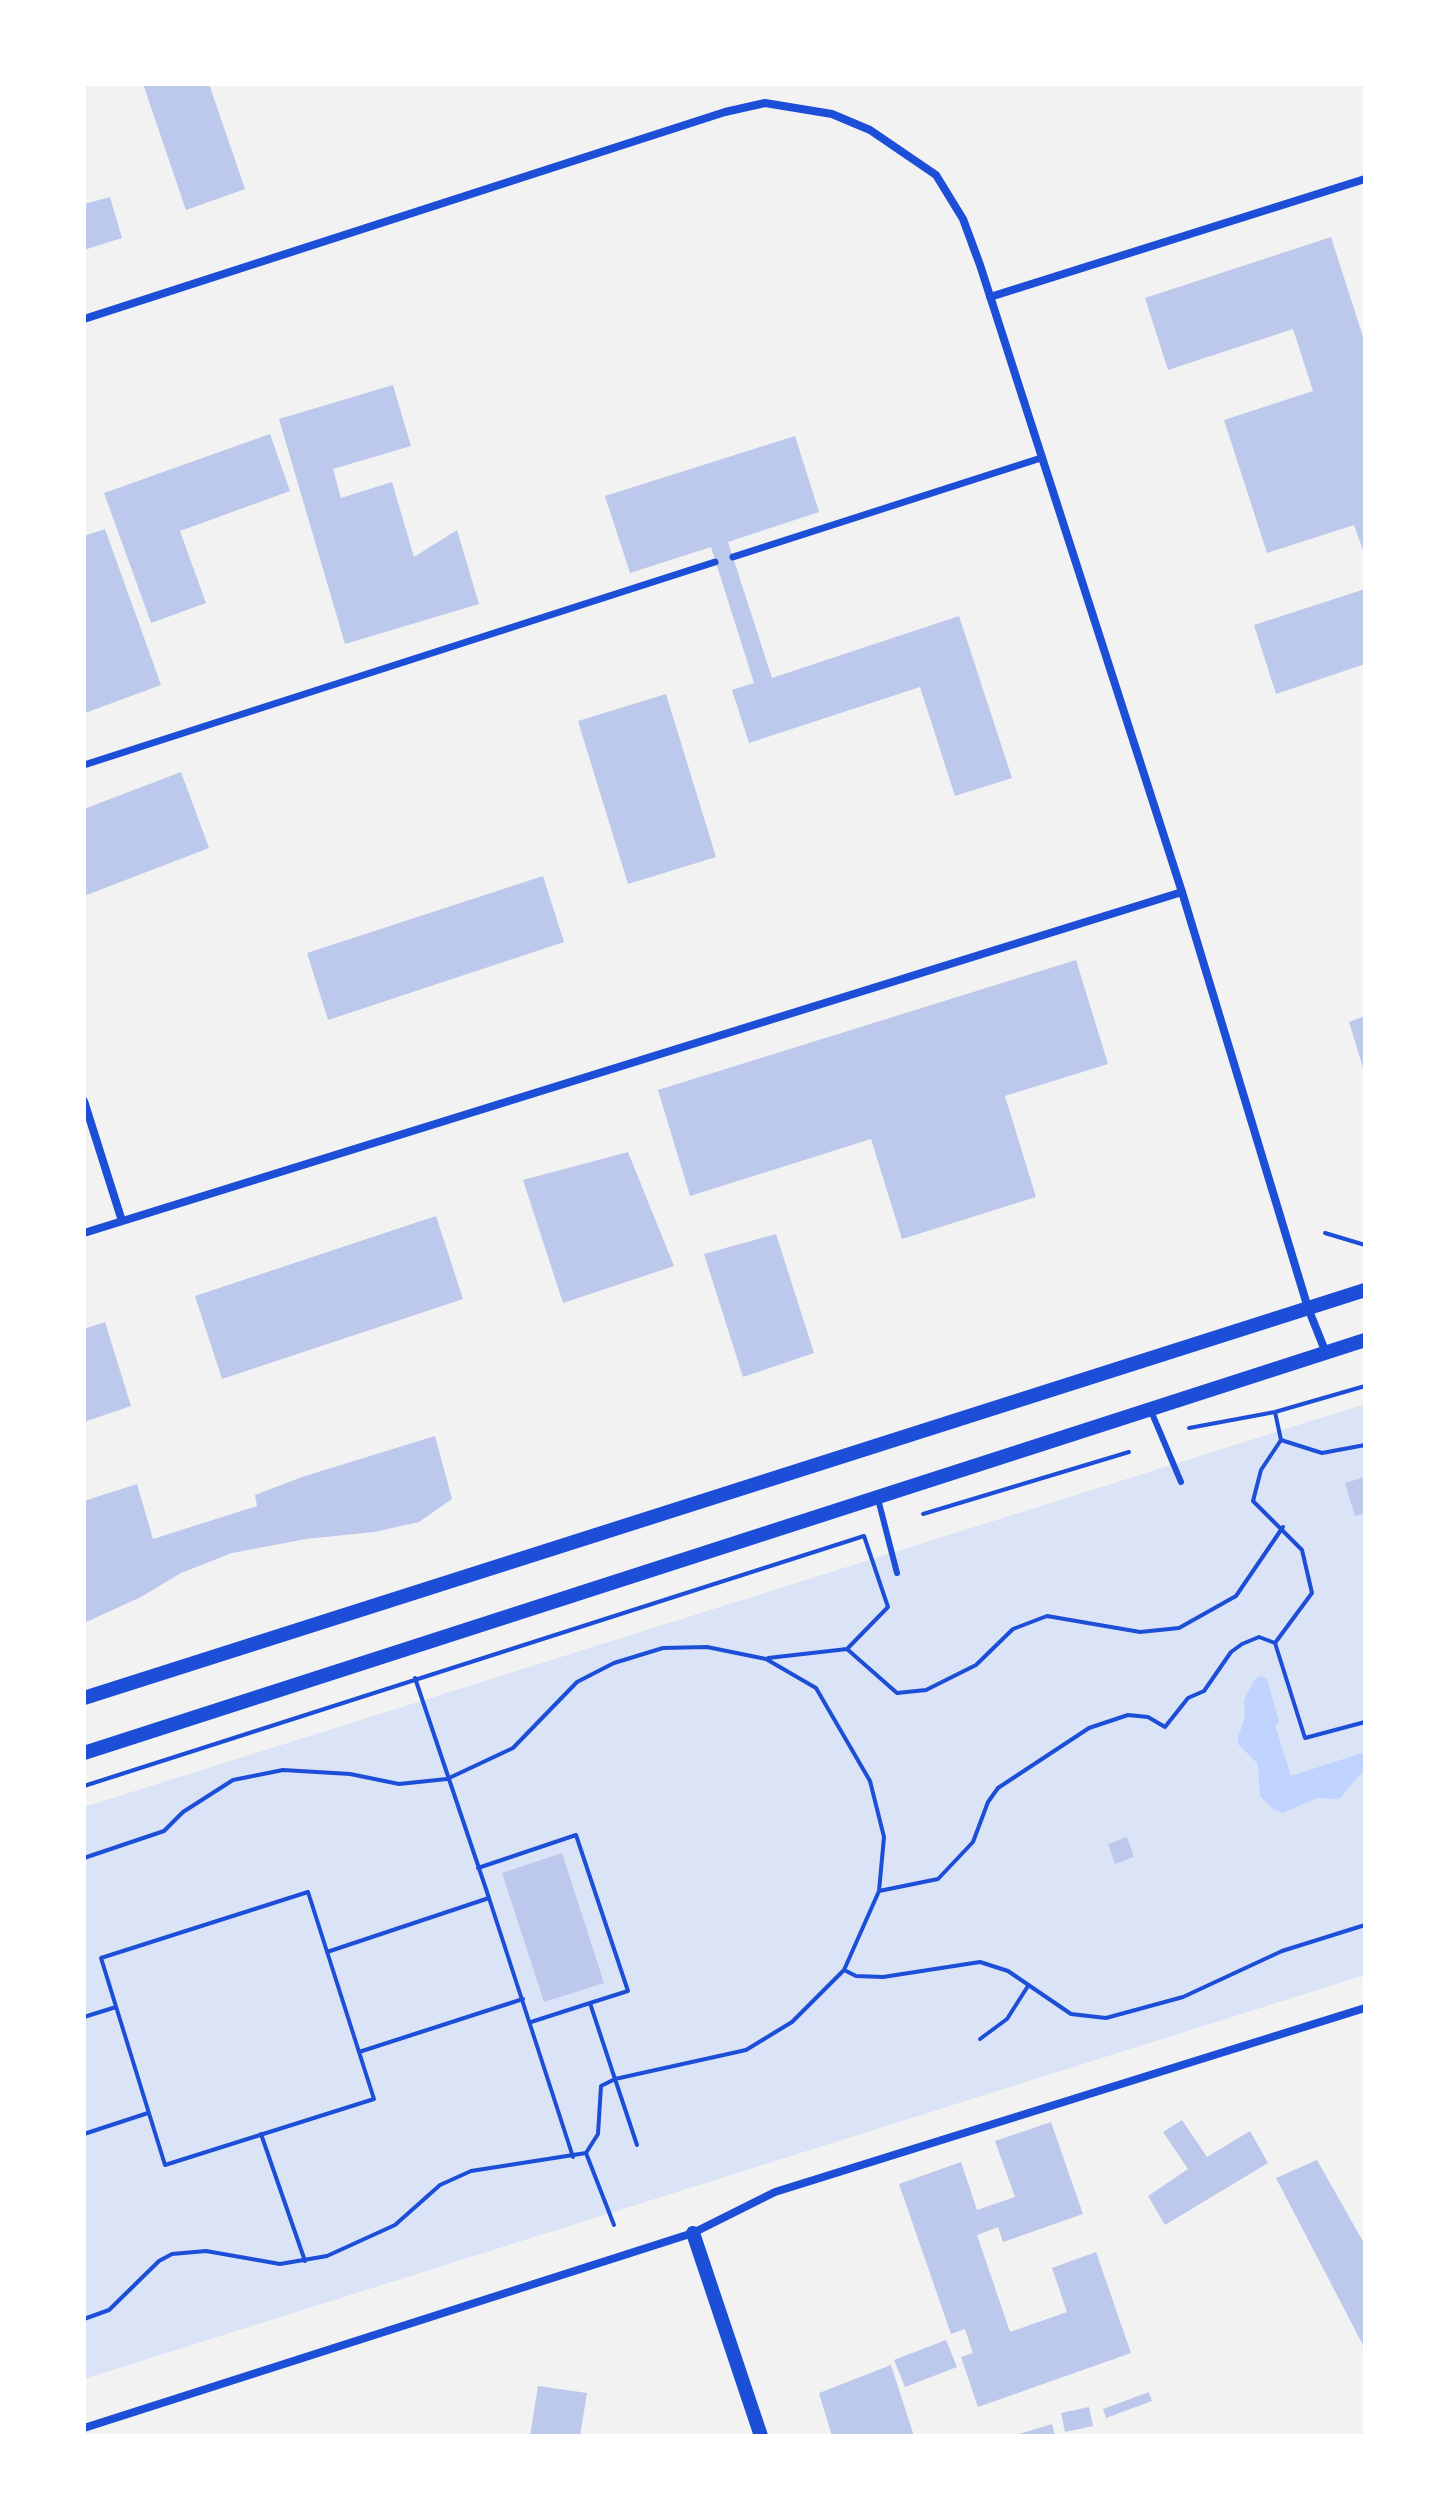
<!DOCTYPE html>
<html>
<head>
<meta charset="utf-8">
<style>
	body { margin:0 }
	#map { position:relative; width:1449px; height:2520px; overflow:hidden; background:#f2f2f2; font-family:"PT Sans",sans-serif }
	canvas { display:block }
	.frame { position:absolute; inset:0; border:86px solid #fff; pointer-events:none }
</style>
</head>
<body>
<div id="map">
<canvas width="1449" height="2520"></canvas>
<div class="frame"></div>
</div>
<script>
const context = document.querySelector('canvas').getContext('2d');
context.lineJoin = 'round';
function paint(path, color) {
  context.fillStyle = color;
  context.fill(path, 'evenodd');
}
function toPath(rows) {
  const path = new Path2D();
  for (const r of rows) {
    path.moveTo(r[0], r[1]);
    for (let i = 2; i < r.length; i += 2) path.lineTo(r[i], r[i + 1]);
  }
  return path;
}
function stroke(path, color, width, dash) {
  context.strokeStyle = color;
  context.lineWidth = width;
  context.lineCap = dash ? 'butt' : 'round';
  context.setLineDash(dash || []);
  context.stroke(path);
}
paint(toPath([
	[1365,1404,1365,1975,84,2379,84,1807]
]), '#dbe4f7');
paint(toPath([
	[1261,1676,1267,1679,1279,1722,1275,1725,1291,1776,1365,1752,1365,1769,1339,1799,1317,1798,1283,1813,1272,1808,1260,1796,1258,1764,1238,1744,1238,1738,1245,1716,1244,1700,1255,1679]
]), '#bfd3fe');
paint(toPath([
	[143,84,209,84,245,189,186,210],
	[110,197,122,238,84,250,84,204],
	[1331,237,1365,343,1365,556,1354,525,1267,553,1224,420,1313,391,1293,329,1168,370,1145,298],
	[393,385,411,446,333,469,341,498,392,482,414,557,457,530,479,604,345,644,279,419],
	[270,434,290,491,180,531,206,603,151,623,104,493],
	[795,436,819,512,728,542,772,678,959,616,1012,778,955,796,920,687,749,743,732,690,754,683,711,547,630,573,605,496],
	[105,529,161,685,85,713,84,536],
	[1365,589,1365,664,1276,694,1254,625],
	[666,694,716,857,628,884,578,721],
	[181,772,209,848,84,896,84,809],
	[543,876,564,942,328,1020,307,953],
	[1076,960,1108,1064,1005,1096,1036,1197,902,1239,871,1139,690,1196,658,1090],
	[1365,1016,1365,1071,1364,1071,1349,1022],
	[628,1152,674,1266,563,1303,523,1180],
	[436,1216,463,1299,222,1379,195,1296],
	[776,1234,814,1353,743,1377,704,1254],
	[105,1322,131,1406,84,1422,84,1329],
	[435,1436,452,1499,419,1522,374,1532,306,1539,232,1553,181,1573,141,1597,84,1623,84,1501,137,1484,153,1539,257,1506,255,1495,302,1477],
	[1365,1477,1365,1513,1355,1516,1345,1483],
	[1127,1837,1134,1857,1115,1864,1108,1844],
	[562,1853,604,1983,544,2002,502,1873],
	[1182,2120,1207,2157,1250,2131,1268,2163,1165,2225,1148,2196,1188,2169,1163,2132],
	[1051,2122,1083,2214,1003,2242,998,2227,977,2235,1010,2332,1067,2312,1052,2268,1096,2252,1131,2353,978,2407,961,2357,973,2353,965,2329,951,2334,899,2184,961,2162,977,2210,1015,2197,995,2141],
	[1317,2160,1365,2245,1365,2349,1276,2178],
	[946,2340,957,2367,905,2387,894,2360],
	[891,2365,914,2436,832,2436,819,2393],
	[538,2386,587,2393,580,2436,530,2436],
	[1149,2392,1152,2401,1106,2418,1103,2409],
	[1089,2407,1093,2426,1065,2432,1061,2413],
	[1052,2424,1055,2435,1016,2436,1016,2435]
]), '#bdc9ec');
stroke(toPath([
	[1325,1233,1365,1245],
	[1275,1412,1281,1440],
	[1189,1428,1275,1412,1365,1386],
	[1365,1445,1322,1453,1281,1440,1261,1470,1253,1501,1302,1550,1312,1593,1275,1643,1305,1738,1365,1722],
	[923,1514,1129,1452],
	[847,1649,897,1693,926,1690,976,1665,1013,1629,1047,1616,1140,1632,1179,1628,1236,1596,1283,1527],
	[415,1678,489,1898],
	[84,1786,864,1536,888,1607,847,1649,768,1658],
	[84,1858,164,1831,183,1812,233,1780,283,1770,350,1774,399,1784,447,1779,513,1748,577,1682,614,1663,663,1648,707,1647,766,1659,816,1688,870,1781,884,1837,879,1891,844,1970,792,2022,746,2050,615,2079,637,2145],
	[478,1868,576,1835,628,1991,590,2003],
	[879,1891,938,1879,973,1842,988,1802,998,1788,1089,1728,1128,1715,1148,1717,1165,1727,1188,1698,1204,1691,1231,1652,1242,1644,1259,1637,1275,1643],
	[308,1892,374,2099,165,2165,101,1958,308,1892],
	[327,1952,489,1898,573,2157],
	[844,1970,856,1976,883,1977,980,1962,1008,1971,1071,2014,1106,2018,1183,1997,1282,1951,1365,1925],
	[84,2017,116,2007],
	[531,2022,590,2003,615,2079,601,2086,598,2134,586,2153],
	[980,2039,1007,2019,1028,1986],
	[359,2052,523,1999],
	[84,2134,148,2113],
	[261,2134,305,2261],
	[84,2319,109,2310,159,2261,172,2254,206,2251,280,2264,327,2256,395,2225,440,2185,471,2171,586,2153,614,2225]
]), '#1d4ed8', 4);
stroke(toPath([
	[1151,1411,1181,1482],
	[878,1499,897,1573]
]), '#1d4ed8', 6);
stroke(toPath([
	[733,557,1041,458],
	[84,765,715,562]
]), '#1d4ed8', 7);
stroke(toPath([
	[990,297,1365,179],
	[84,319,725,112,765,103,832,114,870,130,936,175,963,219,980,265,1182,892,1308,1308,1326,1353],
	[84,1101,122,1221],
	[84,1233,1182,892],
	[84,2428,693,2233,775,2192,1365,2008]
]), '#1d4ed8', 8);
stroke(toPath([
	[84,1698,1365,1290],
	[84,1753,1365,1340],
	[693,2233,761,2436]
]), '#1d4ed8', 14);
</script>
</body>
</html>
